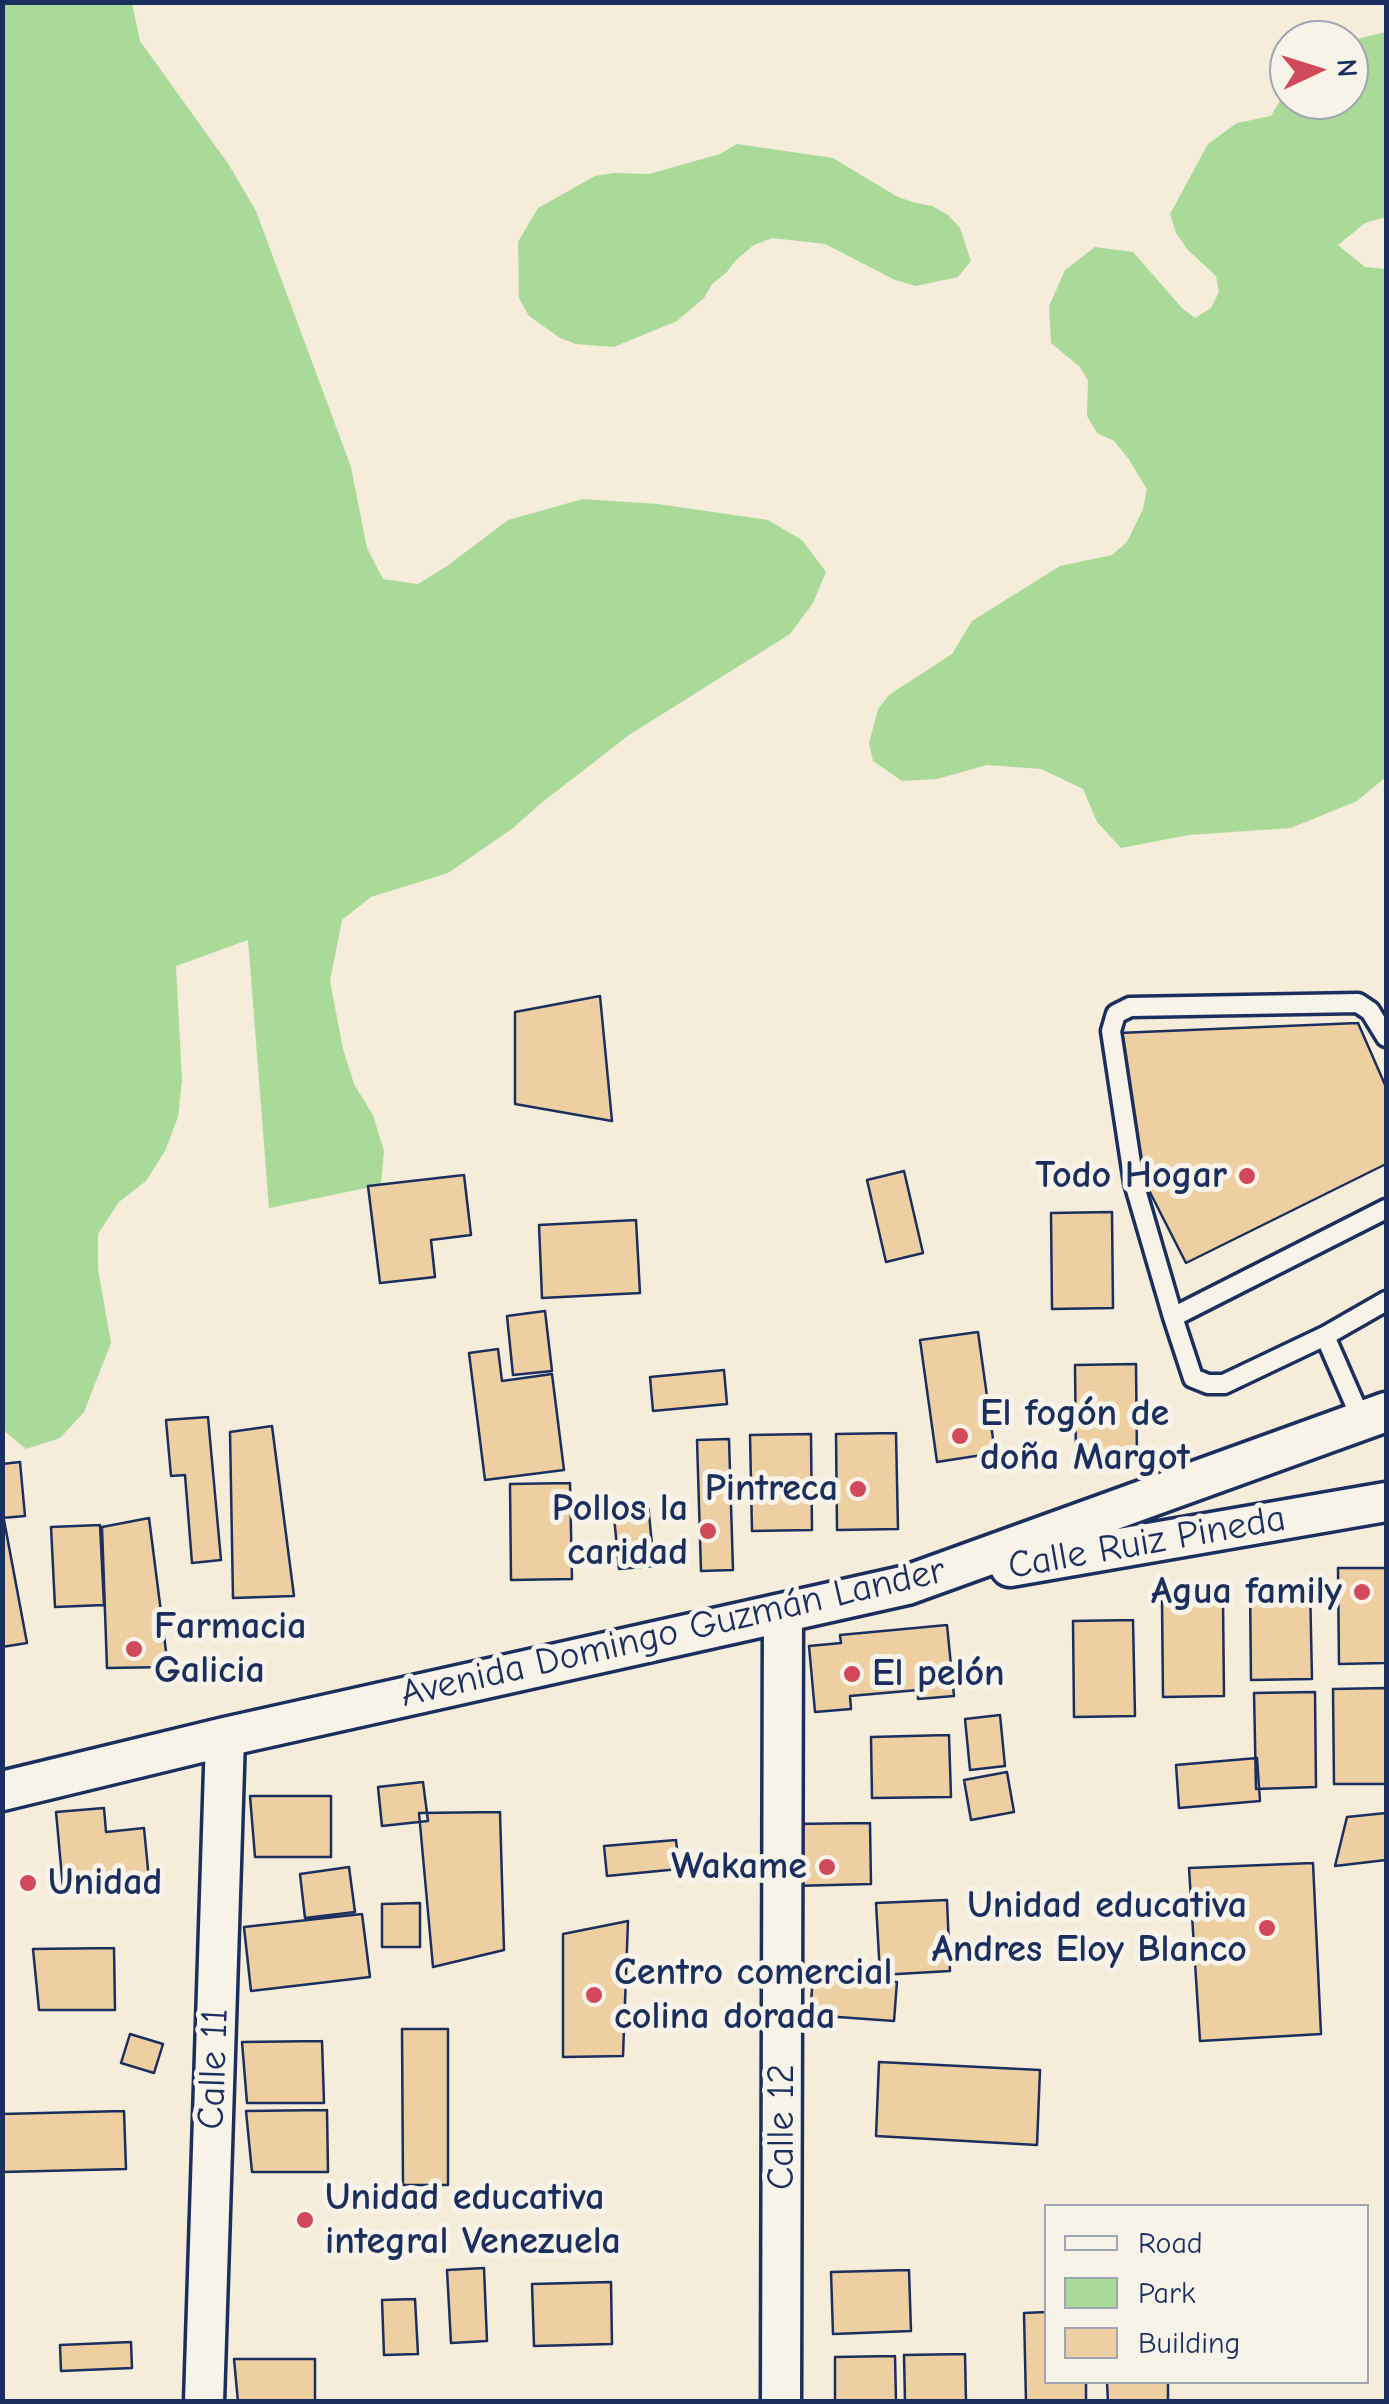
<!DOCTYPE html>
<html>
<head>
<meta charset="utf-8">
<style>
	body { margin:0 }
	#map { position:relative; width:1389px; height:2404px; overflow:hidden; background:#f5ecda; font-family:"Comic Neue",sans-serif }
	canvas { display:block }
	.frame { position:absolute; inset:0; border:5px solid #1b2f5e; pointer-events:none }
	.legend { position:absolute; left:1044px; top:2204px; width:325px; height:180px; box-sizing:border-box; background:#f7f3e8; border:2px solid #9fa5b1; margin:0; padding:12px 18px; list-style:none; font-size:30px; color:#1b2f5e }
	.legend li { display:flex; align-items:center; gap:20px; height:50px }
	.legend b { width:50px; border:2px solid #9fa5b1 }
	.north { position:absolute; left:1269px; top:20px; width:100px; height:100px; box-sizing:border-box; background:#f7f3e8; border:2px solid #9fa5b1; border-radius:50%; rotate:86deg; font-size:28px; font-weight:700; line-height:40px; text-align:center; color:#1b2f5e }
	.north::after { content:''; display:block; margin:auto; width:35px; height:45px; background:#d1495b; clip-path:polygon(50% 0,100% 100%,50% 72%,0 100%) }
</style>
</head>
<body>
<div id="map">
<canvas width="1389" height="2404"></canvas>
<div class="frame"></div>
<ul class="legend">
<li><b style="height:12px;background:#f7f3e8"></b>Road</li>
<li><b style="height:28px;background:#aada9a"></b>Park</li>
<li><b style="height:28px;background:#eecfa1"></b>Building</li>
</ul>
<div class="north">N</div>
</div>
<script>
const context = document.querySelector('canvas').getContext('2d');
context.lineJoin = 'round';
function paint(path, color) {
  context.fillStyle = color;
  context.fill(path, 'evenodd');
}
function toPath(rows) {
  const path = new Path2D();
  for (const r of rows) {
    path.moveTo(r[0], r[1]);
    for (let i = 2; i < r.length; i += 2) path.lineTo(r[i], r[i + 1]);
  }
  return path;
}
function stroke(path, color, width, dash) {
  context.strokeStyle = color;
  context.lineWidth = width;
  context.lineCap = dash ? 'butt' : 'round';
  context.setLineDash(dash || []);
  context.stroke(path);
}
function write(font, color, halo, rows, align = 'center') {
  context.font = font + ' "Comic Neue",sans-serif';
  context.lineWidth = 10;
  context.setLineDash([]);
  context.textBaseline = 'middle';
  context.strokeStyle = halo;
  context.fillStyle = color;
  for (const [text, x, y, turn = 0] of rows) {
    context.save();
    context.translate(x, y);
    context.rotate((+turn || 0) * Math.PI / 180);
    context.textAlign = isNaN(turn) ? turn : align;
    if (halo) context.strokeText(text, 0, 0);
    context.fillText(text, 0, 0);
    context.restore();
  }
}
paint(toPath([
	[2,3,132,3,140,41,229,165,256,211,351,467,367,548,383,579,418,584,447,566,508,520,583,499,658,504,768,520,802,540,826,572,813,603,790,634,629,735,540,804,513,828,448,873,371,897,342,920,330,981,343,1049,354,1084,373,1115,384,1151,381,1185,269,1208,248,940,176,966,182,1080,178,1117,165,1151,146,1181,119,1202,98,1234,98,1269,111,1343,84,1412,60,1438,26,1449,2,1429],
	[1386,32,1386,217,1365,223,1338,245,1365,267,1386,269,1386,777,1357,801,1291,828,1189,835,1121,848,1097,822,1083,789,1041,769,987,765,937,779,902,781,873,761,869,743,878,709,889,695,952,654,972,621,1060,566,1112,555,1127,542,1143,509,1147,489,1128,458,1114,441,1097,433,1087,416,1088,381,1080,367,1051,343,1049,306,1065,270,1095,247,1133,252,1182,308,1195,318,1211,308,1219,292,1216,276,1188,250,1176,233,1170,214,1208,144,1237,123,1271,116,1289,85,1289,100,1349,100,1349,41],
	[737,144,833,158,896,196,912,202,932,206,948,215,960,228,971,261,958,277,916,286,895,280,825,244,772,238,754,245,737,259,726,273,712,284,704,298,677,321,614,347,576,344,560,338,529,316,519,298,518,242,538,208,595,176,613,173,649,174,720,154]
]), '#aada9a');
const building = toPath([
	[600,996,612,1121,515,1104,515,1012,600,996],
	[1358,1023,1386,1087,1386,1164,1186,1263,1135,1163,1118,1033,1358,1023],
	[904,1171,923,1253,886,1262,867,1180,904,1171],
	[464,1175,471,1235,431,1240,435,1277,380,1283,368,1186,464,1175],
	[1112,1212,1113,1308,1052,1309,1051,1213,1112,1212],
	[636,1220,640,1293,542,1298,539,1225,636,1220],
	[545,1311,552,1371,513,1375,507,1316,545,1311],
	[978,1332,995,1453,937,1462,920,1340,978,1332],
	[498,1349,502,1381,552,1374,564,1470,485,1480,469,1353,498,1349],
	[1136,1364,1137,1460,1076,1461,1075,1365,1136,1364],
	[724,1370,727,1404,653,1411,650,1377,724,1370],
	[208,1417,221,1560,192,1563,185,1475,171,1476,166,1420,208,1417],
	[272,1426,294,1596,233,1598,230,1432,272,1426],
	[896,1433,898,1529,837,1530,836,1434,896,1433],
	[811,1434,812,1530,752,1531,750,1435,811,1434],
	[729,1439,733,1570,701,1571,697,1440,729,1439],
	[20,1462,25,1516,2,1518,2,1464,20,1462],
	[570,1483,572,1579,511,1580,510,1484,570,1483],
	[648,1503,654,1566,619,1569,613,1506,648,1503],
	[149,1518,168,1667,107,1668,102,1527,149,1518],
	[2,1520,4,1520,27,1643,2,1647,2,1520],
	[100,1525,104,1605,55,1607,51,1527,100,1525],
	[1338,1568,1386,1568,1386,1663,1339,1664,1338,1568],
	[1310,1584,1312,1679,1251,1680,1250,1585,1310,1584],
	[1223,1600,1224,1696,1163,1697,1162,1601,1223,1600],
	[1133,1620,1135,1716,1074,1717,1073,1621,1133,1620],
	[947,1625,954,1696,918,1699,918,1690,850,1696,851,1709,815,1712,809,1646,841,1643,840,1635,947,1625],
	[1386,1688,1386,1784,1334,1784,1333,1689,1386,1688],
	[1315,1692,1316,1787,1256,1789,1254,1693,1315,1692],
	[1000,1715,1005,1766,970,1770,965,1719,1000,1715],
	[949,1735,951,1797,872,1798,871,1737,949,1735],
	[1257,1758,1260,1801,1179,1808,1176,1765,1257,1758],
	[1007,1772,1014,1812,971,1820,964,1780,1007,1772],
	[423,1782,428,1821,382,1826,378,1787,423,1782],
	[250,1796,331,1796,331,1857,255,1857,250,1796],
	[104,1808,106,1832,144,1828,149,1880,63,1888,56,1812,104,1808],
	[500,1812,504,1950,433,1967,419,1813,500,1812],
	[1386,1813,1386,1860,1335,1866,1347,1817,1386,1813],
	[870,1823,871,1884,793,1886,791,1824,870,1823],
	[676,1840,679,1869,607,1876,604,1846,676,1840],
	[1313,1863,1321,2034,1200,2041,1189,1868,1313,1863],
	[349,1867,355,1912,305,1918,300,1874,349,1867],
	[947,1900,950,1971,880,1975,876,1903,947,1900],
	[420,1903,420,1947,382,1947,382,1904,420,1903],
	[362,1914,370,1977,251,1991,244,1927,362,1914],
	[628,1921,623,2056,563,2057,563,1934,628,1921],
	[114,1948,115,2010,39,2010,33,1949,114,1948],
	[813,1976,897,1982,894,2021,810,2015,813,1976],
	[402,2029,448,2029,448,2185,403,2185,402,2029],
	[130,2034,163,2044,154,2073,121,2063,130,2034],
	[322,2041,324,2103,247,2103,242,2042,322,2041],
	[879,2062,1040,2070,1037,2145,876,2136,879,2062],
	[327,2110,328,2172,252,2172,246,2111,327,2110],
	[124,2111,126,2169,2,2172,2,2114,124,2111],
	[484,2268,487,2341,451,2343,447,2270,484,2268],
	[909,2270,911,2331,833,2334,831,2272,909,2270],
	[611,2282,612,2344,534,2346,532,2284,611,2282],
	[415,2299,418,2354,384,2355,382,2300,415,2299],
	[1046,2312,1046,2382,1086,2382,1086,2402,1026,2402,1024,2313,1046,2312],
	[131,2342,132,2368,61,2371,60,2345,131,2342],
	[965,2354,966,2402,905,2402,904,2355,965,2354],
	[895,2356,896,2402,835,2402,835,2357,895,2356],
	[234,2359,315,2359,315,2402,238,2402,234,2359],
	[1107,2382,1168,2382,1168,2402,1108,2402,1107,2382]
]);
paint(building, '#eecfa1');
stroke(building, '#1b2f5e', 2.5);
const service = toPath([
	[1386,1037,1370,1011,1358,1003,1130,1007,1116,1014,1111,1031,1134,1183,1173,1317,1193,1378,1208,1384,1224,1384,1325,1336,1386,1301],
	[1173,1317,1386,1209],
	[1325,1336,1362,1421]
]);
const minor = toPath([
	[1010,1567,1386,1502],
	[2,1791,225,1737,907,1585,1386,1412],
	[204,2402,225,1737],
	[781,2402,783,1613]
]);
stroke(service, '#1b2f5e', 25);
stroke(minor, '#1b2f5e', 45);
stroke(service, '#f7f3e8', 18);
stroke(minor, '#f7f3e8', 38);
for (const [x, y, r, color] of [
	[1247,1176,10,"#d1495b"],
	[960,1436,10,"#d1495b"],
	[858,1489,10,"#d1495b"],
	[708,1531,10,"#d1495b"],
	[1362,1592,10,"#d1495b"],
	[134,1649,10,"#d1495b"],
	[852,1674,10,"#d1495b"],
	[827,1867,10,"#d1495b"],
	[28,1883,10,"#d1495b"],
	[1267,1928,10,"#d1495b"],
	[594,1995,10,"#d1495b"],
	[305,2220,10,"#d1495b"]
]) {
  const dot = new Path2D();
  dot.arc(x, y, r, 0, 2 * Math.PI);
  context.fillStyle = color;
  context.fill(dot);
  stroke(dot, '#f7f3e8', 4);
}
write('bold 38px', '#1b2f5e', '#f7f3e8', [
	["Todo Hogar",1227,1176],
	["El fogón de",980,1414,"left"],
	["doña Margot",980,1458,"left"],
	["Pintreca",838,1489],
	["Pollos la",688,1509],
	["caridad",688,1553],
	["Agua family",1342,1592],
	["Farmacia",154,1627,"left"],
	["Galicia",154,1671,"left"],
	["El pelón",872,1674,"left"],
	["Wakame",807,1867],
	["Unidad",48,1883,"left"],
	["Unidad educativa",1247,1906],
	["Andres Eloy Blanco",1247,1950],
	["Centro comercial",614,1973,"left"],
	["colina dorada",614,2017,"left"],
	["Unidad educativa",325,2198,"left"],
	["integral Venezuela",325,2242,"left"]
], 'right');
write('38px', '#1b2f5e', '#f7f3e8', [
	["Calle Ruiz Pineda",1147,1543,-10],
	["Avenida Domingo Guzmán Lander",673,1633,-13],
	["Calle 11",214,2069,-88],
	["Calle 12",782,2127,-90]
]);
</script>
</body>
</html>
